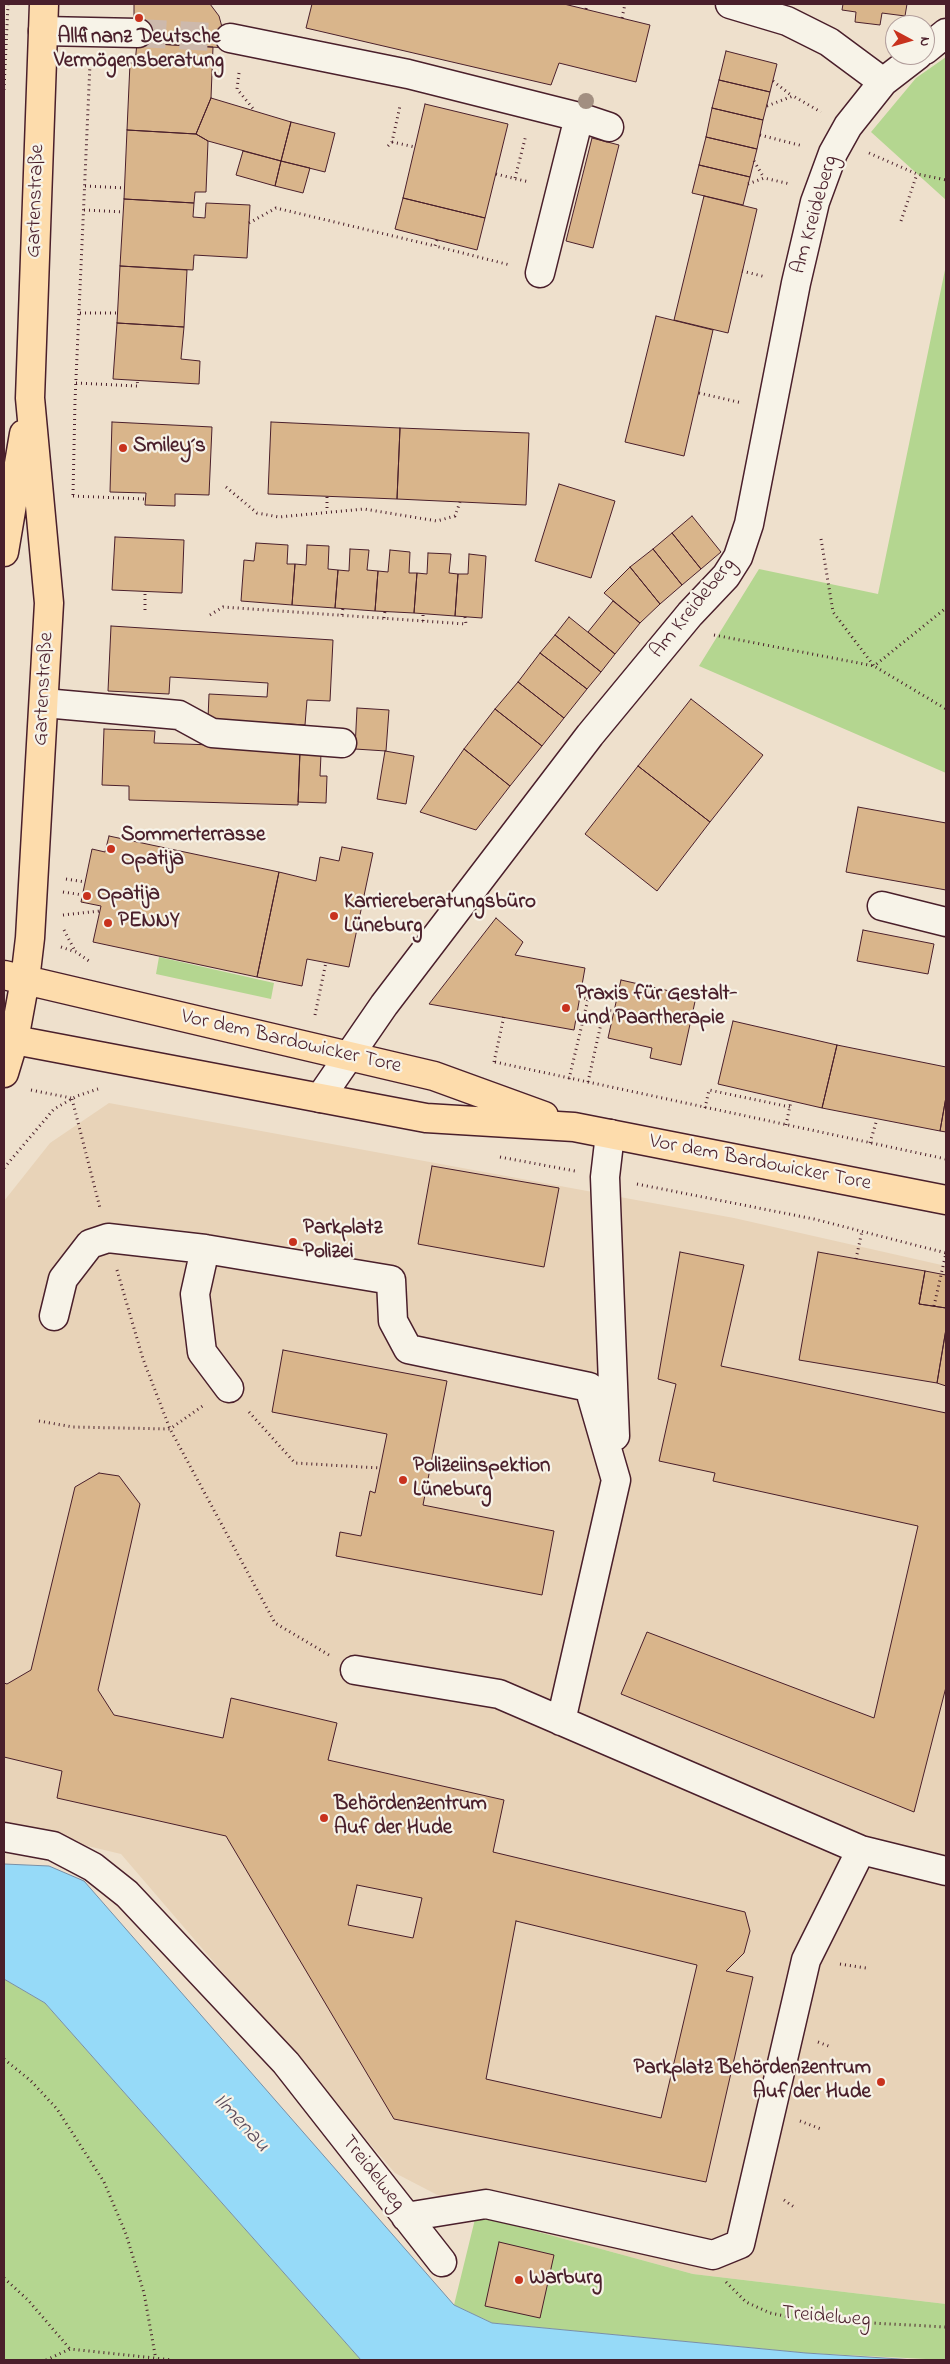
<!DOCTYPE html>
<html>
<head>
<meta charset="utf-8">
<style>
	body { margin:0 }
	#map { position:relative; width:950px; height:2364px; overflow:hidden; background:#eee0cc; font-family:"Indie Flower",sans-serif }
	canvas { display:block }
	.frame { position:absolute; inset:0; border:5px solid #4a1f2b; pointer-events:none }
	.north { position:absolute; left:885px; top:15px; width:50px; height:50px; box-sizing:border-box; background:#f7f3e8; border:1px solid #b29e9c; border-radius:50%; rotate:96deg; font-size:14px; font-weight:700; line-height:20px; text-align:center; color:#4a1f2b }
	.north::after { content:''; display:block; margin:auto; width:18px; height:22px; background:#c8321e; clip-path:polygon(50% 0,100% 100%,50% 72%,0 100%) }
</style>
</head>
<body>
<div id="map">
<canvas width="950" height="2364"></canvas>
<div class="frame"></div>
<div class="north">N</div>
</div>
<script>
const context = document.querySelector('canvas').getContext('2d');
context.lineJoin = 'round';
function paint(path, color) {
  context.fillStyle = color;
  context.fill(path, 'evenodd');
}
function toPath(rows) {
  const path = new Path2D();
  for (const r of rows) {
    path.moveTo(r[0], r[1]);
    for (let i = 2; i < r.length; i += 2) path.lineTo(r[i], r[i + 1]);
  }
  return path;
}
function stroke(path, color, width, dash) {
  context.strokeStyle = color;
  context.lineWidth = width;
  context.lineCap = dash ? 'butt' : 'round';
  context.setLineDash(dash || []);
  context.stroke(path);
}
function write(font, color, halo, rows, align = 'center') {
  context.font = font + ' "Indie Flower",sans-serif';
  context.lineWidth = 4.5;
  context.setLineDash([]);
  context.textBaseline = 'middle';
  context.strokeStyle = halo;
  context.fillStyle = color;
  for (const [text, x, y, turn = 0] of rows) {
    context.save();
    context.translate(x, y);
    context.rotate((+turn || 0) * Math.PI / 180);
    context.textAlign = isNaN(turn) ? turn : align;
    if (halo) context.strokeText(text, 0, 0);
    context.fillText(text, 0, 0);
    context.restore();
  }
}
paint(toPath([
	[109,1103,734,1218,946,1266,946,2304,693,2274,476,2215,395,2173,121,1854,4,1826,4,1201,50,1143]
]), '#e8d3b8');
paint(toPath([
	[946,57,946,200,871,132,916,78],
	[946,265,946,773,699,666,759,569,878,594],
	[159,957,274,983,271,999,156,974],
	[4,1979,45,2003,361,2360,4,2360],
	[476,2215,693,2274,946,2304,946,2360,806,2353,492,2323,454,2305]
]), '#b4d690');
const water = toPath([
	[4,1864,49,1866,84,1881,454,2305,492,2323,806,2353,915,2360,361,2360,45,2003,4,1979,4,1864]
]);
paint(water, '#96daf8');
stroke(water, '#788fa6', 1);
const building = toPath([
	[134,4,210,4,219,16,222,27,230,29,229,48,137,43,134,23,134,4],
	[312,4,564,4,650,25,636,82,559,63,551,85,306,28,312,4],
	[843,4,907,4,905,16,882,13,880,25,855,22,856,12,842,10,843,4],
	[137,43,213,47,211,98,196,134,127,130,130,63,135,63,137,43],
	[726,51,777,64,770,92,719,80,726,51],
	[719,80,770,92,763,120,712,108,719,80],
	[211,98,291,122,281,161,208,141,196,134,211,98],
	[425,104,508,124,485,218,403,198,425,104],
	[712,108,763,120,757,149,706,137,712,108],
	[291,122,335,133,325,172,281,161,291,122],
	[127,130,196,134,208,141,206,192,195,192,194,203,124,199,127,130],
	[706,137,757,149,750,177,699,165,706,137],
	[592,138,619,145,593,248,566,241,592,138],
	[243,151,281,161,275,186,236,175,243,151],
	[281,161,310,168,303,193,275,186,281,161],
	[699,165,750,177,743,205,692,193,699,165],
	[704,196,757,209,728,333,674,320,704,196],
	[403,198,485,218,477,250,395,229,403,198],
	[124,199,194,203,193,217,205,218,206,203,250,205,247,258,194,255,193,270,120,266,124,199],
	[120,266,187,270,184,327,117,323,120,266],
	[656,316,713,330,684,456,625,442,656,316],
	[117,323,184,327,181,359,200,361,199,384,113,379,117,323],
	[112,422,212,427,209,495,175,494,175,506,145,505,146,493,110,492,112,422],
	[271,422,400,428,397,499,268,494,271,422],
	[400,428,529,433,526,505,397,499,400,428],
	[559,484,615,501,591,578,535,561,559,484],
	[692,516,721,552,701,569,672,533,692,516],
	[672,533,701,569,682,585,653,549,672,533],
	[115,537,184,540,182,593,112,590,115,537],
	[256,543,288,545,287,564,295,564,292,605,241,601,244,560,254,561,256,543],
	[307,545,329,546,328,569,338,570,335,608,292,605,295,564,306,565,307,545],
	[350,549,369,550,367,570,378,571,375,611,335,608,338,570,349,571,350,549],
	[653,549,682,585,660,604,630,567,653,549],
	[390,550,410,552,409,573,417,573,414,613,375,611,378,571,388,572,390,550],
	[428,553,451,554,449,573,458,574,455,616,414,613,417,573,427,574,428,553],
	[469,554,486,556,482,618,455,616,458,574,468,574,469,554],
	[630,567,660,604,640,623,604,593,630,567],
	[613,601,640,623,615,654,588,632,613,601],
	[569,617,615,654,601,672,555,635,569,617],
	[111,626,333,640,330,701,307,700,305,725,208,719,209,694,267,697,268,683,170,677,169,694,108,691,111,626],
	[555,635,601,672,587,689,540,653,555,635],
	[540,653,587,689,564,718,518,682,540,653],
	[518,682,564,718,542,746,495,709,518,682],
	[691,699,763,755,710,822,638,766,691,699],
	[357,708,389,710,386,751,355,749,357,708],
	[495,709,542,746,510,786,464,749,495,709],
	[104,729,155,731,154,743,300,748,298,805,129,800,129,786,102,785,104,729],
	[464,749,510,786,476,830,420,812,464,749],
	[385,751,414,756,406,804,377,799,385,751],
	[300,753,321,754,320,776,327,776,326,803,298,802,300,753],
	[638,766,710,822,657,891,585,834,638,766],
	[858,807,946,823,946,890,846,872,858,807],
	[109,836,279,872,257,977,93,942,101,906,81,902,92,849,105,852,109,836],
	[342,847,373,853,349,967,307,959,302,986,257,977,279,872,316,881,320,857,339,861,342,847],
	[496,918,523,942,515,955,585,968,574,1030,429,1004,496,918],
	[863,930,934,944,928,974,857,961,863,930],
	[621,980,696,997,681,1065,650,1058,652,1048,608,1038,621,980],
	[733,1021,837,1045,822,1108,718,1084,733,1021],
	[837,1045,946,1067,946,1097,940,1131,822,1108,837,1045],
	[946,1097,946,1132,940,1131,946,1097],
	[432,1166,559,1188,544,1267,418,1244,432,1166],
	[680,1252,744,1265,721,1366,946,1413,946,1687,914,1812,621,1694,647,1632,874,1718,918,1526,713,1481,715,1473,659,1461,676,1384,658,1379,680,1252],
	[818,1252,925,1271,919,1304,946,1308,946,1329,937,1383,799,1360,818,1252],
	[925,1271,946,1275,946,1308,919,1304,925,1271],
	[946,1329,946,1386,937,1383,946,1329],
	[283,1350,447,1381,423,1505,554,1531,542,1595,336,1556,340,1532,361,1536,370,1491,375,1493,387,1434,272,1412,283,1350],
	[99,1473,119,1476,140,1504,98,1690,114,1715,223,1738,231,1698,337,1723,328,1760,504,1800,493,1852,745,1912,750,1931,744,1953,726,1971,753,1977,706,2182,394,2119,226,1836,57,1798,62,1771,4,1757,4,1683,7,1684,31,1670,75,1487,99,1473],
	[357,1885,422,1898,413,1938,348,1925,357,1885],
	[516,1921,697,1965,661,2118,486,2079,516,1921],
	[499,2242,554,2255,540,2318,485,2306,499,2242]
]);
paint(building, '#d9b58b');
stroke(building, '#4a1f2b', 1);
stroke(toPath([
	[138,33,230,38]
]), '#cdb9ac', 28, [28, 14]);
const minor = toPath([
	[730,4,787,21,829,42,883,82],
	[43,31,138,33],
	[230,38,408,74,579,117,540,273],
	[925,50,946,33],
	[579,117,609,127],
	[44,703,179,715,212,733,342,743],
	[882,906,946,922],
	[320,1098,384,1005,590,735,690,614,726,576,738,557,749,524,796,283,815,202,833,153,848,126,883,82,918,55],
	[610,1134,605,1177,615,1436],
	[205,1249,195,1294,202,1352,229,1388],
	[54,1316,63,1279,90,1244,108,1238,205,1249,391,1280,393,1321,408,1349,589,1387,616,1480,561,1721],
	[355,1670,499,1694,861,1850,946,1871],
	[4,1837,53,1846,93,1867,127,1894,286,2063,442,2262],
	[406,2217,486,2204,713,2255,740,2244,806,1960,861,1850]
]);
const major = toPath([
	[4,552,24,434],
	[4,975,434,1076,544,1116],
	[4,1038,426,1118,574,1127,946,1200],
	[4,1073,14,1040,25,980,30,938,49,603,30,398,44,4]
]);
stroke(minor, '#4a1f2b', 31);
stroke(major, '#4a1f2b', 31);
stroke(toPath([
	[586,9,587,4],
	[622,18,625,4],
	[239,73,237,89,255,111],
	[773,81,792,96],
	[4,90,8,4],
	[767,106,793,96,821,112],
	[760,135,803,146],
	[392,142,415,147],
	[388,146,392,142,400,106],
	[869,153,917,174,946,180],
	[754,161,764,178],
	[496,174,529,182],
	[515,178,526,135],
	[748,184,764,178,790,184],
	[85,186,124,188],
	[84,210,123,212],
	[901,221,917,174],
	[249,223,276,208,435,246],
	[437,240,435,246,510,265],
	[742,271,766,277],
	[80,313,117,313],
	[76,383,138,386,137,380],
	[699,393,742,403],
	[226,487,257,513,279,517,364,509,437,521,455,516,460,502],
	[73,495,75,401,90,64],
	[73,496,145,499],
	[327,497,327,511],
	[821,539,833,612,874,666,946,608],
	[145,610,145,592],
	[210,615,223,607,466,624,465,617],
	[342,615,343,608],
	[384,618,385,611],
	[423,621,423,614],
	[714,635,874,666,946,709],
	[66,879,85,882],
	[63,892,83,895],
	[63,915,100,911],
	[64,930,75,951],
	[61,947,76,952,89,961],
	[315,1015,326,962],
	[494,1062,504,1016],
	[495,1062,946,1159],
	[569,1079,588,999,580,997],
	[588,1082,604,1010,614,1011],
	[31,1090,71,1098],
	[72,1099,100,1208],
	[705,1108,709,1090,790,1107],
	[786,1125,791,1101],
	[870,1143,877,1119],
	[500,1157,575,1171],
	[4,1168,54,1109,77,1096,98,1089],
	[637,1184,814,1219,946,1253],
	[856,1259,862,1231],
	[117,1270,143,1359,170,1429,275,1623,329,1655],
	[934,1306,946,1253],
	[249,1412,295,1463,380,1468],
	[39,1421,73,1427,170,1429,204,1405],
	[840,1964,866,1968],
	[818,2042,831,2047],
	[4,2059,31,2081,57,2109,104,2182,126,2234,144,2293,156,2360],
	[800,2121,821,2129],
	[784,2200,794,2207],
	[4,2278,28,2300,70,2349],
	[726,2282,746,2302,770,2313,799,2319,946,2327],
	[46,2360,70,2349,173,2360]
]), '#4a1f2b', 3, [1, 4]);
stroke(minor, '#f7f3e8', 28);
stroke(major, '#fddcac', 28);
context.fillStyle = '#a28f81';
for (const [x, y] of [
	[586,101]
]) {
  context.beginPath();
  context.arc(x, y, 8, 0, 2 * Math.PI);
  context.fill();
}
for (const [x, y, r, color] of [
	[139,18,5,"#c8321e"],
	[123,448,5,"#c8321e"],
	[111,849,5,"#c8321e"],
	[87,896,5,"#c8321e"],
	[334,916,5,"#c8321e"],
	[108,923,5,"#c8321e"],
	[566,1008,5,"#c8321e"],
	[293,1242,5,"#c8321e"],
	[403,1480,5,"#c8321e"],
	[324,1818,5,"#c8321e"],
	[881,2082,5,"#c8321e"],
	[519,2280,5,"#c8321e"]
]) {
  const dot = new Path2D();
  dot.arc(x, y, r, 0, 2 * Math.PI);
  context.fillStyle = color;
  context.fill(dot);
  stroke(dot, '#f7f3e8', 2);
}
write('bold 21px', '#4a1f2b', '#f7f3e8', [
	["Allfinanz Deutsche",139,39,"center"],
	["Vermögensberatung",139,63,"center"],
	["Smiley´s",133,448],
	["Sommerterrasse",121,837],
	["Opatija",121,861],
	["Opatija",97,896],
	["Karriereberatungsbüro",344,904],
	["Lüneburg",344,928],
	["PENNY",118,923],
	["Praxis für Gestalt-",576,996],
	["und Paartherapie",576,1020],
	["Parkplatz",303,1230],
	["Polizei",303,1254],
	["Polizeiinspektion",413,1468],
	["Lüneburg",413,1492],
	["Behördenzentrum",334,1806],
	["Auf der Hude",334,1830],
	["Parkplatz Behördenzentrum",871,2070,"right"],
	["Auf der Hude",871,2094,"right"],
	["Warburg",529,2280]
], 'left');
write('21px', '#4a1f2b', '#f7f3e8', [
	["Gartenstraße",37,201,-88],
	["Am Kreideberg",816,215,-74],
	["Am Kreideberg",694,609,-51],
	["Gartenstraße",45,689,-87],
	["Vor dem Bardowicker Tore",291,1043,13],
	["Vor dem Bardowicker Tore",760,1164,11],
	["Treidelweg",372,2174,52],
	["Treidelweg",826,2318,5]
]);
write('italic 22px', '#5d4e5e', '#f7f3e8', [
	["Ilmenau",240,2124,47]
]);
</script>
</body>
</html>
